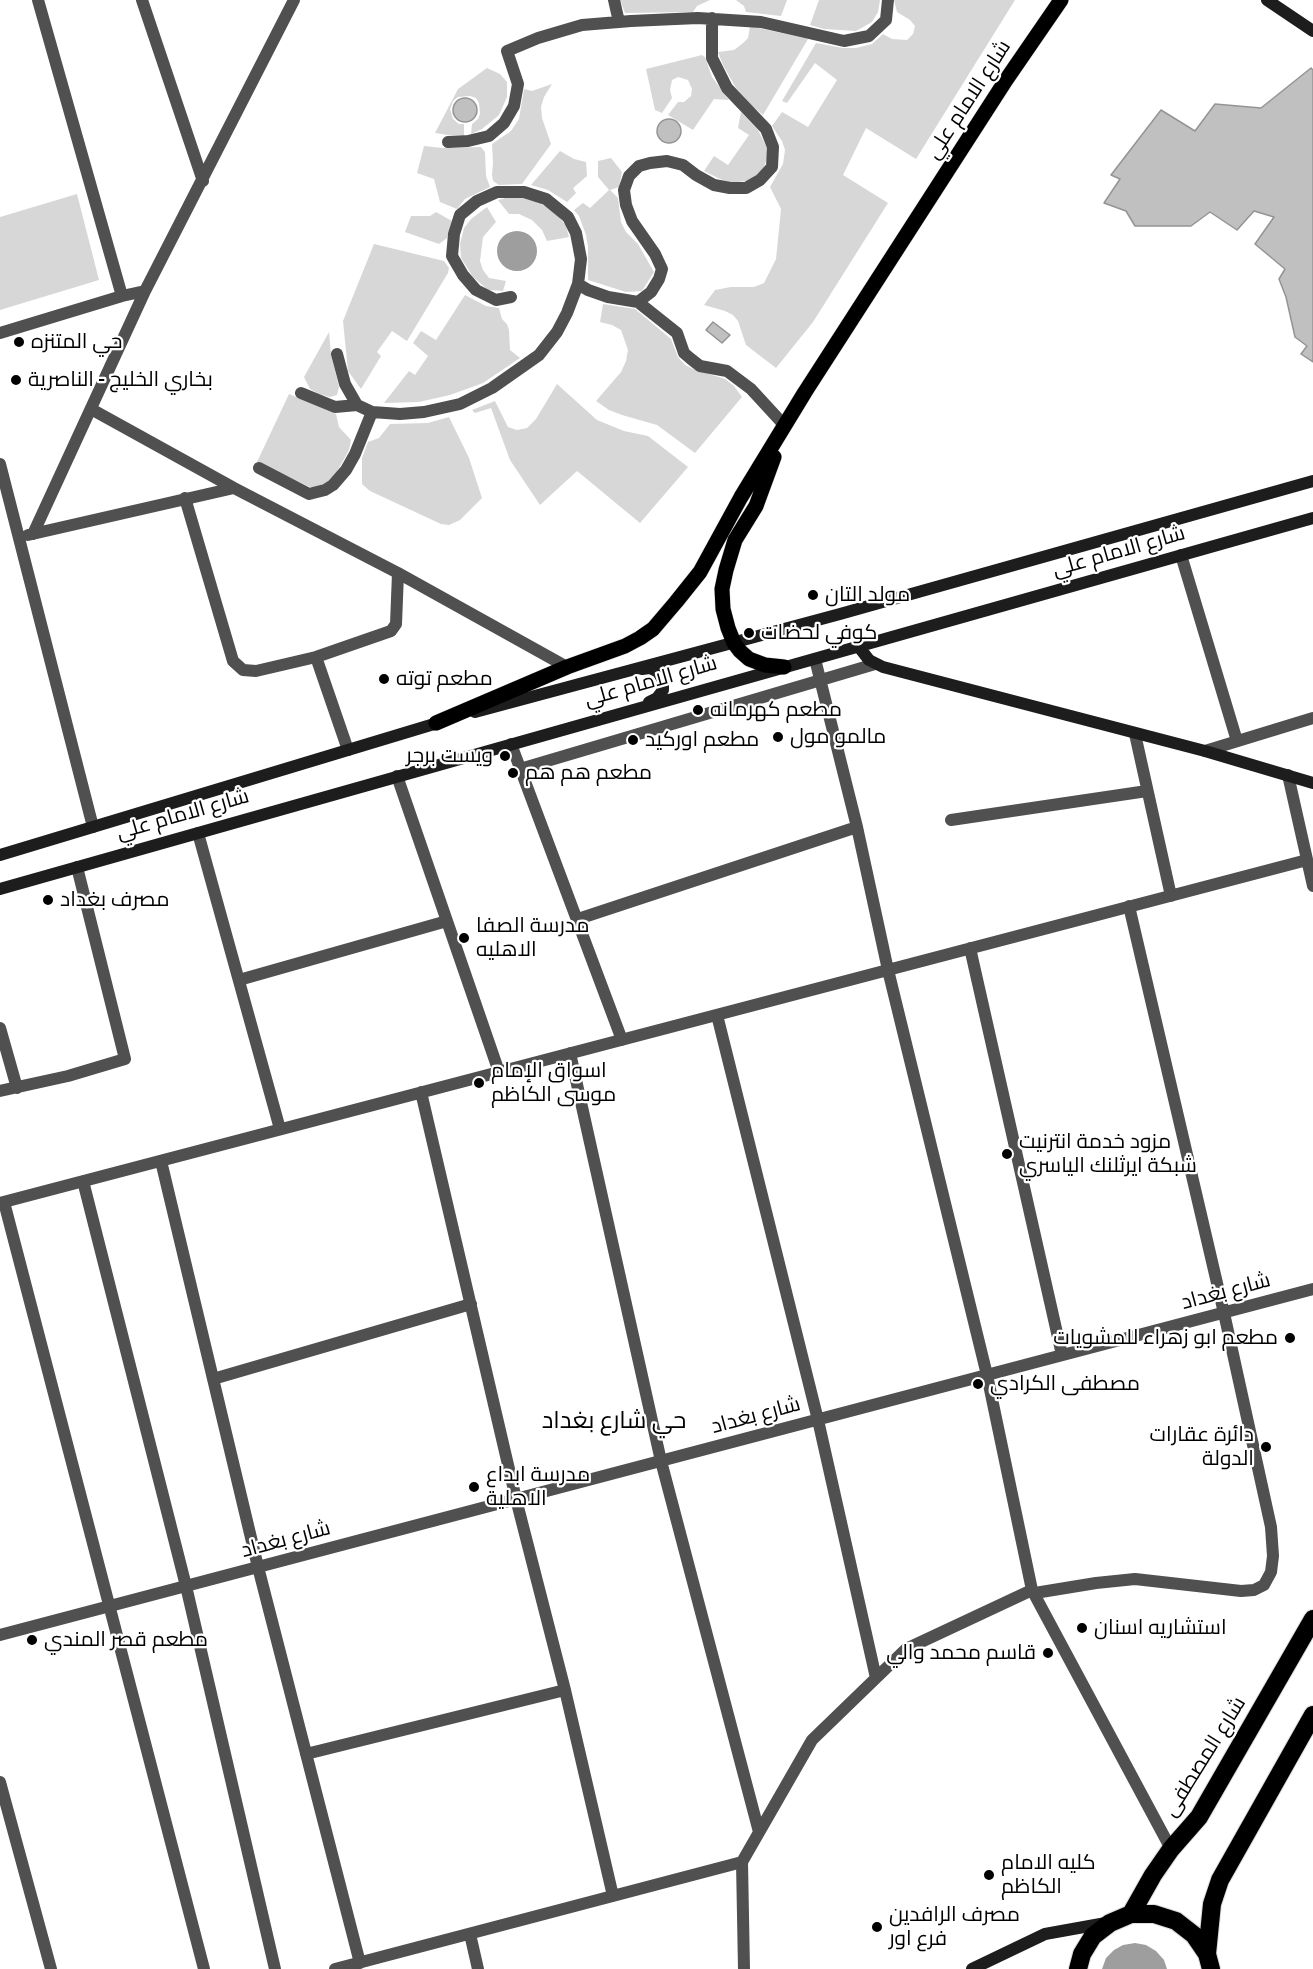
<!DOCTYPE html>
<html>
<head>
<meta charset="utf-8">
<style>
	body { margin:0 }
	canvas { display:block; background:#fff }
</style>
</head>
<body>
<canvas width="1313" height="1969"></canvas>
<script>
const context = document.querySelector('canvas').getContext('2d');
context.lineJoin = 'round';
function paint(path, color) {
  context.fillStyle = color;
  context.fill(path, 'evenodd');
}
function toPath(rows) {
  const path = new Path2D();
  for (const r of rows) {
    if (r.length === 3) {
      path.moveTo(r[0] + r[2], r[1]);
      path.arc(r[0], r[1], r[2], 0, 2 * Math.PI);
      continue;
    }
    path.moveTo(r[0], r[1]);
    for (let i = 2; i < r.length; i += 2) path.lineTo(r[i], r[i + 1]);
  }
  return path;
}
function stroke(path, color, width, dash) {
  context.strokeStyle = color;
  context.lineWidth = width;
  context.lineCap = dash ? 'butt' : 'round';
  context.setLineDash(dash || []);
  context.stroke(path);
}
function write(font, color, halo, rows, align = 'center') {
  context.font = font + ' "Archivo Narrow",Cairo,sans-serif';
  context.lineWidth = 4.5;
  context.setLineDash([]);
  context.textBaseline = 'middle';
  context.strokeStyle = halo;
  context.fillStyle = color;
  for (const [text, x, y, turn = 0] of rows) {
    context.save();
    context.translate(x, y);
    context.rotate((+turn || 0) * Math.PI / 180);
    context.textAlign = isNaN(turn) ? turn : align;
    if (halo) context.strokeText(text, 0, 0);
    context.fillText(text, 0, 0);
    context.restore();
  }
}
paint(toPath([
	[620,0,710,0,697,6,693,12,625,13],
	[736,0,787,0,781,16,746,12,744,6],
	[819,0,880,0,878,12,872,22,856,31,824,29,810,25],
	[894,0,1015,0,916,159,866,128,843,175,888,203,813,322,776,368,746,345,738,321,733,315,725,311,704,305,715,290,731,287,754,287,764,283,776,259,781,209,770,187,783,164,785,150,782,141,772,126,782,112,808,127,837,80,815,63,787,103,782,101,816,43,843,48,856,48,872,44,883,34,892,39,907,40,913,34,915,26,910,20,897,12],
	[750,26,808,39,763,115,751,105,736,88,723,65,718,52,734,50,742,44,748,38],
	[702,55,705,57,712,77,729,100,714,99,693,130,668,115,678,102,684,102,691,96,692,89,688,80,678,77,672,80,670,90,672,98,662,113,655,110,646,69],
	[487,68,500,74,507,82,507,97,499,115,482,129,471,134,472,124,478,119,480,114,479,103,476,98,470,96,458,97,453,101,450,109,453,119,459,124,464,124,464,135,448,135,435,133,458,89],
	[552,84,544,97,541,107,542,118,551,144,522,184,499,185,493,181,492,175,493,163,492,144,511,131,519,119,524,89,532,91],
	[741,112,758,130,767,148,767,158,764,167,752,180,732,183,722,180,704,171,714,156,728,165,749,135,738,128],
	[424,146,443,148,481,147,485,152,486,176,490,187,465,199,457,209,440,202,434,179,417,173],
	[560,151,574,159,586,162,587,176,573,188,576,193,567,202,548,190,531,185],
	[611,158,622,172,619,187,610,190,618,198,621,222,626,232,638,244,654,272,642,291,626,292,588,280,588,247,586,235,579,216,574,210,583,203,590,208,609,190,598,177,598,161],
	[77,194,99,280,0,310,0,217],
	[509,197,520,197,540,203,557,214,566,226,569,237,547,241,542,230,532,220,519,214,509,214,498,200],
	[487,207,496,222,483,237,480,261,483,270,489,278,506,281,503,291,488,290,473,277,461,258,460,244,464,228,471,219],
	[436,212,452,221,447,238,439,244,405,232,411,216,430,216],
	[374,244,444,261,449,268,448,273,407,341,392,331,377,352,381,356,361,389,348,371,343,321],
	[465,295,486,306,499,308,502,319,507,324,509,330,510,350,520,358,483,383,450,395,419,402,384,403,409,371,415,375,428,356,413,343,421,331,436,340],
	[603,304,635,309,671,339,678,357,685,365,693,369,725,379,734,386,742,397,695,453,657,425,622,415,609,410,596,401,621,372,626,361,628,350,621,330,612,325,600,322],
	[329,332,331,354,339,387,337,395,330,397,319,394,310,389,304,377],
	[557,384,597,420,624,431,648,436,688,467,640,523,577,471,540,505,510,460,491,408,475,413,472,410,495,401,508,427,517,430,527,428,536,419],
	[289,394,336,414,339,427,351,440,349,450,333,479,317,487,310,487,257,462],
	[449,417,469,458,482,498,460,520,449,525,441,524,370,491,362,484,362,458,368,442,379,438,390,424,428,423]
]), '#d7d7d7');
paint(toPath([
	[517,251,20],
	[1135,1943,1146,1945,1156,1951,1164,1960,1167,1969,1102,1969,1106,1958,1114,1950,1123,1945]
]), '#9e9e9e');
const building = toPath([
	[1311,68,1313,70,1313,362,1301,354,1307,346,1295,337,1286,297,1279,279,1285,269,1255,244,1274,217,1254,211,1237,230,1210,212,1191,226,1135,226,1126,211,1104,203,1120,179,1111,175,1161,110,1195,131,1215,104,1261,108,1311,68],
	[465,110,12],
	[669,131,12],
	[713,322,730,335,722,343,706,330,713,322]
]);
paint(building, '#c0c0c0');
stroke(building, '#949494', 1.5);
const primary = toPath([
	[774,457,756,506,735,540,726,570,722,589,723,609,728,628,734,643,740,651,749,659,765,665,784,667],
	[436,723,567,667,625,646,640,638,653,629,676,602,700,572,741,497,805,392,1006,80,1061,0]
]);
const highway = toPath([
	[1131,1914,1153,1875,1171,1849,1199,1817,1313,1619],
	[1207,1954,1212,1904,1220,1880,1313,1715],
	[1078,1969,1082,1954,1093,1936,1110,1923,1131,1914,1154,1914,1176,1921,1194,1935,1207,1954,1211,1969]
]);
stroke(primary, '#dbdbdb', 16);
stroke(highway, '#dbdbdb', 20);
stroke(toPath([
	[38,0,122,296],
	[142,0,203,181],
	[614,0,619,22],
	[448,142,468,141,489,136,504,123,514,106,518,84,507,51,538,38,582,25,631,21,698,18,761,22,844,41,869,36,886,20,888,0],
	[578,284,588,290,608,297,638,302,677,333,684,353,691,359,700,366,727,371,751,389,785,426],
	[638,302,651,292,659,279,662,269,655,254,632,221,626,205,624,190,629,176,639,166,650,163,667,161,683,165,696,175,714,185,730,188,746,188,760,180,772,167,773,147,766,129,727,88,712,58,712,18],
	[0,333,122,296,145,291,294,0],
	[337,354,345,384,357,405,372,412,400,414,424,412,460,404,492,388,539,355,557,332,567,313,578,284,581,259,576,233,568,217,546,199,524,192,497,192,477,201,460,215,454,234,452,256,463,275,476,290,496,300,511,297],
	[301,393,335,407,357,405],
	[91,409,234,488,398,573,567,667],
	[0,464,93,827],
	[259,468,309,494,325,490,333,485,346,470,355,454,372,412],
	[185,498,233,661,243,670,256,671,316,657,391,631,396,624,398,573],
	[33,534,145,291],
	[28,535,234,488],
	[1181,555,1237,741],
	[316,657,348,750],
	[815,659,857,827,888,970,987,1375,1032,1590,1171,1849],
	[1135,734,1171,896],
	[511,744,622,1040],
	[1205,751,1313,718],
	[520,769,875,664],
	[1288,775,1313,886],
	[397,776,499,1072],
	[951,820,1147,791],
	[198,833,280,1129],
	[578,919,857,827],
	[970,948,1062,1355],
	[239,980,447,921],
	[717,1015,818,1420,876,1678],
	[0,1028,17,1088],
	[570,1053,661,1461,759,1832],
	[0,1091,68,1076,125,1059,77,867],
	[421,1092,516,1499,565,1690,613,1896],
	[161,1161,258,1567,360,1963],
	[83,1181,186,1586,275,1969],
	[4,1202,204,1969],
	[0,1203,1307,860],
	[213,1379,471,1304],
	[1035,1593,1096,1583,1135,1579,1241,1591,1254,1590,1264,1585,1271,1572,1273,1556,1271,1527,1224,1313,1129,906],
	[0,1635,1313,1289],
	[306,1754,565,1690],
	[0,1782,51,1969],
	[470,1934,478,1969],
	[335,1969,742,1862],
	[744,1969,742,1862,812,1740,906,1649,1032,1590]
]), '#505050', 12);
stroke(toPath([
	[1267,0,1313,31],
	[859,647,869,660,883,667,1205,751,1313,783],
	[642,669,650,668,658,672,663,680,663,690,657,698,649,702],
	[475,712,840,614,1313,481],
	[0,855,444,721],
	[0,889,1313,518],
	[972,1969,1045,1934,1106,1923]
]), '#1d1d1d', 12);
stroke(primary, '#000', 15);
stroke(highway, '#000', 18);
for (const [x, y, r, color] of [
	[19,342,6,"#000"],
	[16,380,6,"#000"],
	[813,595,6,"#000"],
	[749,633,6,"#000"],
	[384,679,6,"#000"],
	[698,710,6,"#000"],
	[778,737,6,"#000"],
	[633,740,6,"#000"],
	[505,756,6,"#000"],
	[513,773,6,"#000"],
	[48,900,6,"#000"],
	[464,938,6,"#000"],
	[479,1083,6,"#000"],
	[1007,1154,6,"#000"],
	[1290,1338,6,"#000"],
	[978,1384,6,"#000"],
	[1266,1447,6,"#000"],
	[474,1487,6,"#000"],
	[1082,1628,6,"#000"],
	[32,1640,6,"#000"],
	[1048,1653,6,"#000"],
	[989,1875,6,"#000"],
	[877,1927,6,"#000"]
]) {
  const dot = new Path2D();
  dot.arc(x, y, r, 0, 2 * Math.PI);
  context.fillStyle = color;
  context.fill(dot);
  stroke(dot, '#fff', 2);
}
write('21px', '#000', '#fff', [
	["شارع الامام علي",969,100,-57],
	["شارع الامام علي",1119,552,-16],
	["شارع الامام علي",651,682,-16],
	["شارع الامام علي",183,815,-16],
	["شارع بغداد",1226,1292,-15],
	["شارع بغداد",756,1416,-15],
	["شارع بغداد",286,1540,-15],
	["شارع المصطفى",1205,1757,-58]
]);
write('21px', '#000', '#fff', [
	["حي المتنزه",31,342],
	["بخاري الخليج - الناصرية",28,380],
	["مولد التان",825,595],
	["كوفي لحضات",761,633],
	["مطعم توته",396,679],
	["مطعم كهرمانه",710,710],
	["مالمو مول",790,737],
	["مطعم اوركيد",645,740],
	["ويست برجر",493,756,"right"],
	["مطعم هم هم",525,773],
	["مصرف بغداد",60,900],
	["مدرسة الصفا",476,926],
	["الاهليه",476,950],
	["اسواق الإمام",491,1071],
	["موسى الكاظم",491,1095],
	["مزود خدمة انترنيت",1019,1142],
	["شبكة ايرثلنك الياسري",1019,1166],
	["مطعم ابو زهراء للمشويات",1278,1338,"right"],
	["مصطفى الكرادي",990,1384],
	["دائرة عقارات",1254,1435,"right"],
	["الدولة",1254,1459,"right"],
	["مدرسة ابداع",486,1475],
	["الاهلية",486,1499],
	["استشاريه اسنان",1094,1628],
	["مطعم قصر المندي",44,1640],
	["قاسم محمد والي",1036,1653,"right"],
	["كليه الامام",1001,1863],
	["الكاظم",1001,1887],
	["مصرف الرافدين",889,1915],
	["فرع اور",889,1939]
], 'left');
write('24px', '#000', '#fff', [
	["حي شارع بغداد",614,1422]
]);
</script>
</body>
</html>
